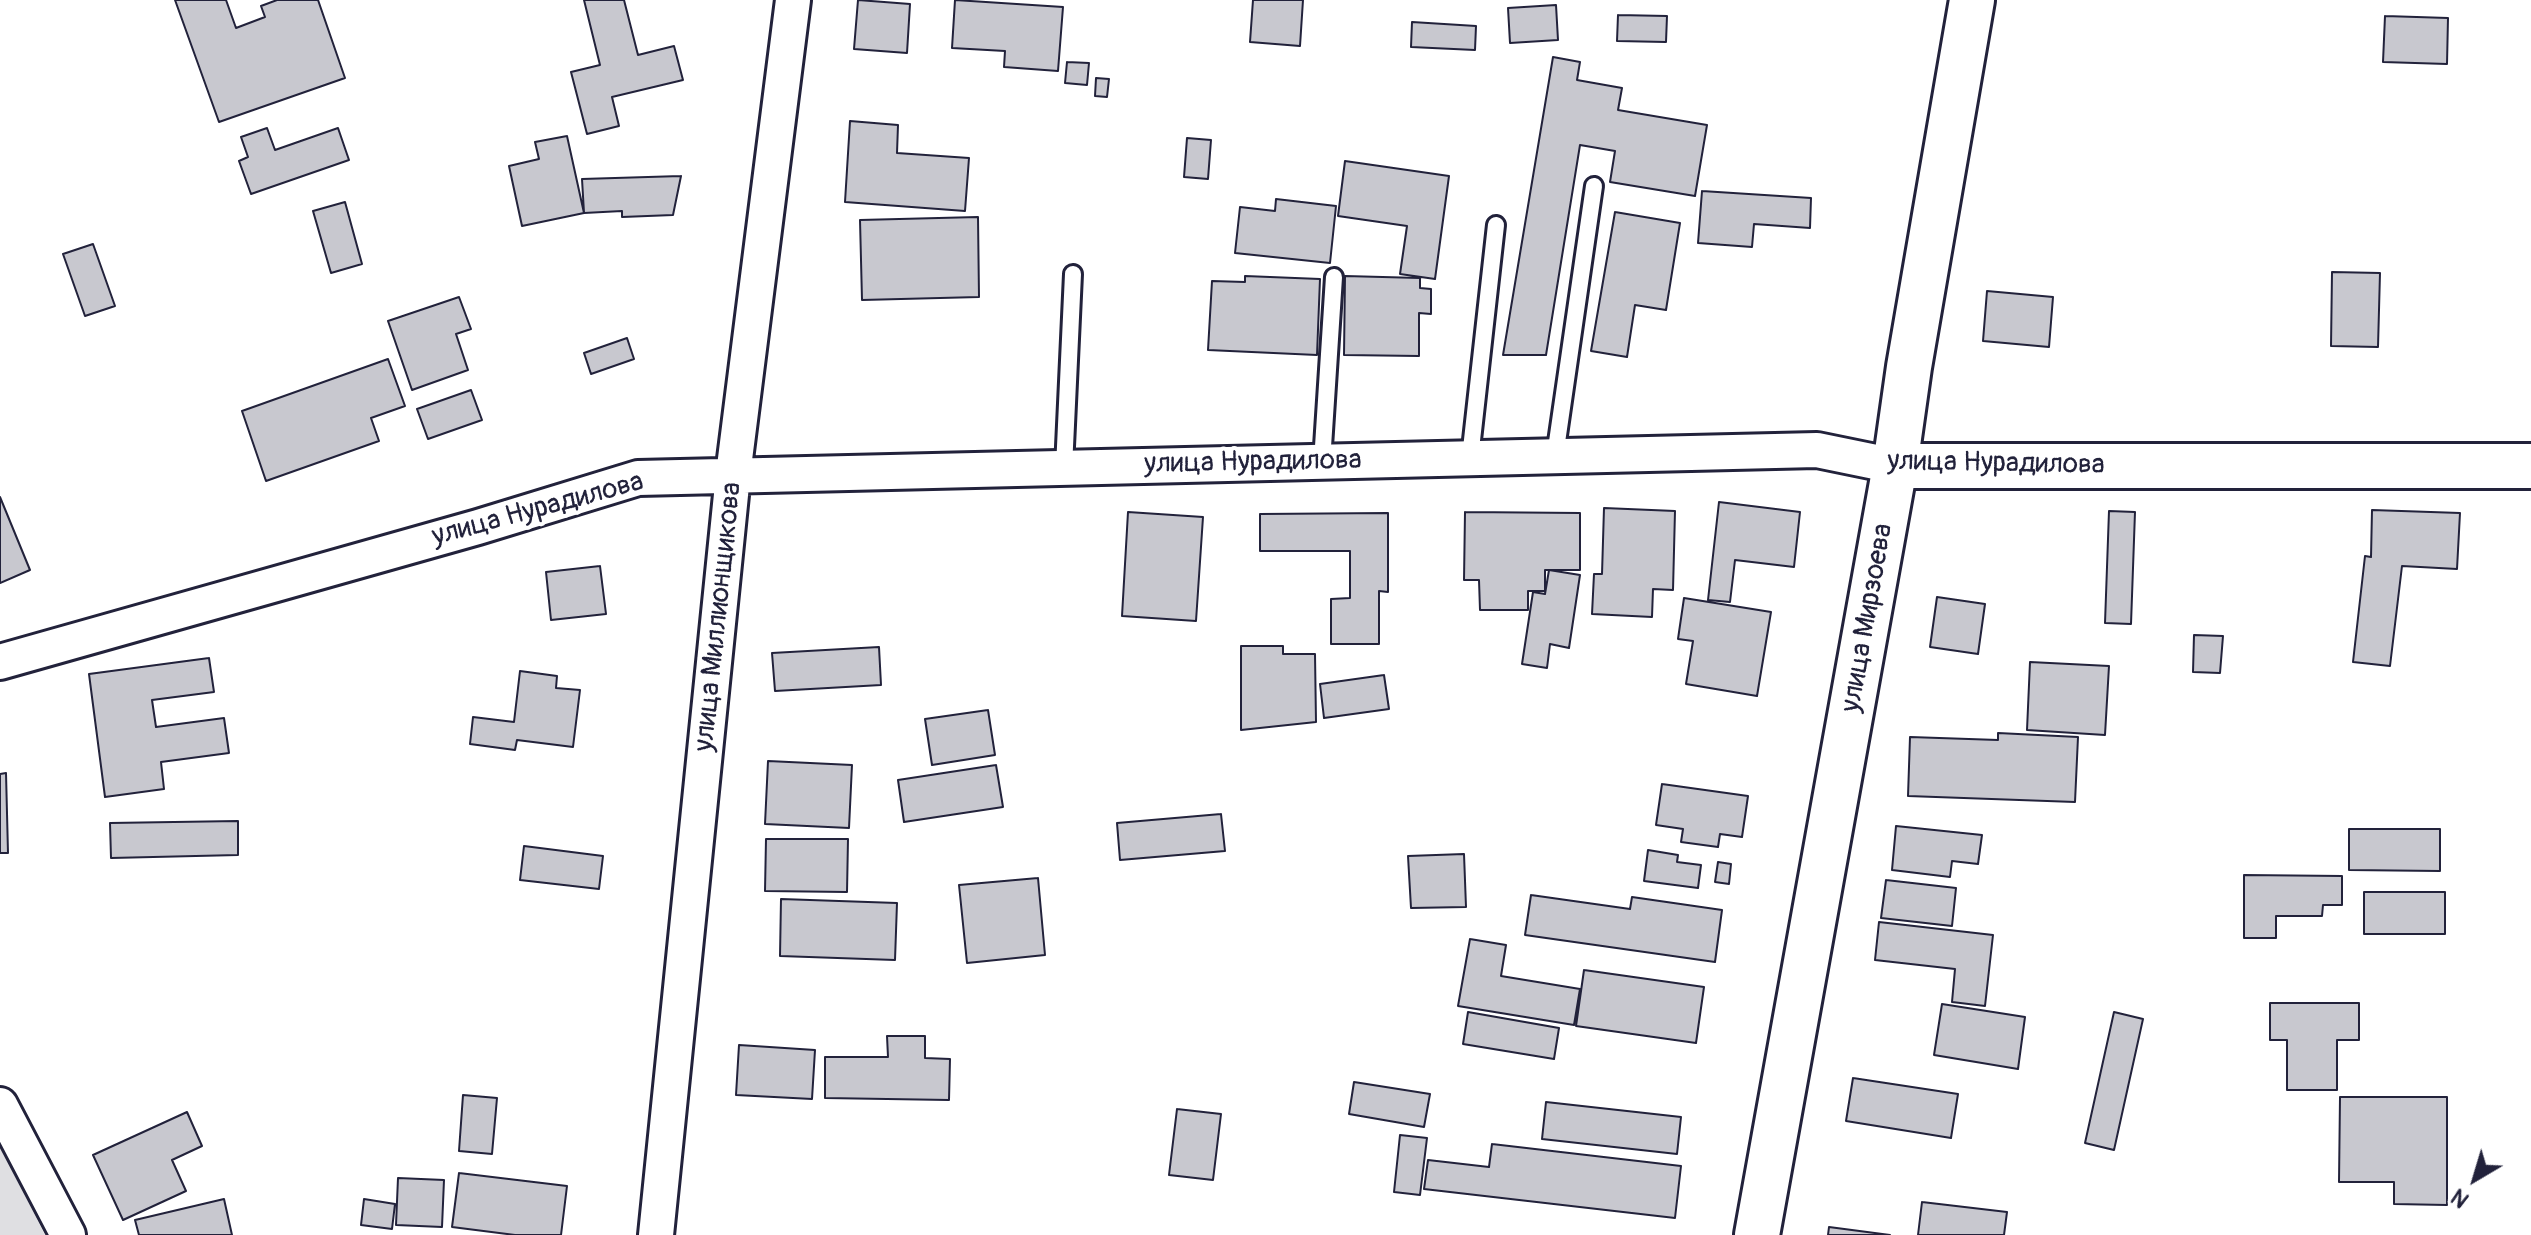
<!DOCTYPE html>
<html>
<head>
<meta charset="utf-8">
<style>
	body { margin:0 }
	#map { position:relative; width:2531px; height:1235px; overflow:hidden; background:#fff; font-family:Pangolin,sans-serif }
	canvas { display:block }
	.north { position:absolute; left:2435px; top:1139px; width:80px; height:80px; -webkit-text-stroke:6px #fff; paint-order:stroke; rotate:218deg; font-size:22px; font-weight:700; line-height:32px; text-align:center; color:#22223b }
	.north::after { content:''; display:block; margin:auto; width:28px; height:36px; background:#22223b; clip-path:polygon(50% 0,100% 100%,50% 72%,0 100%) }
</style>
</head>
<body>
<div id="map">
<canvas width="2531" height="1235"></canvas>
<div class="north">N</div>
</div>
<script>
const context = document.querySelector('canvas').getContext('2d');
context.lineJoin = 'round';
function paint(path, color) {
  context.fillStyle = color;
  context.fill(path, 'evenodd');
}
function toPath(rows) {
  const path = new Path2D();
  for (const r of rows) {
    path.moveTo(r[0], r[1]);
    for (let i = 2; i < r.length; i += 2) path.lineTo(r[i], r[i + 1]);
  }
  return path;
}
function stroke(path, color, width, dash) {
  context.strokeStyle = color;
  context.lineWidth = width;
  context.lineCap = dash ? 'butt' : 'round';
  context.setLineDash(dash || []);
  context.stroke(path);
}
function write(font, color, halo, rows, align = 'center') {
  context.font = font + ' Pangolin,sans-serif';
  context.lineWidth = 8;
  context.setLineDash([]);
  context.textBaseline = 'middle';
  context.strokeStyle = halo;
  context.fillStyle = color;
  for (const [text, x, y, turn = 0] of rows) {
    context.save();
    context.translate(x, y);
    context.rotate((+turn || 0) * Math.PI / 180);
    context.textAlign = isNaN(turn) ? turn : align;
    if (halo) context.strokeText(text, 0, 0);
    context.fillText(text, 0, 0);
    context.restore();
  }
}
paint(toPath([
	[0,1147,45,1235,0,1235]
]), '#dfdfe2');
const building = toPath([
	[175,0,226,0,236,28,265,17,261,6,277,0,318,0,345,78,219,122,175,0],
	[584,0,624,0,638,55,674,46,683,80,612,97,619,126,587,134,571,72,600,65,584,0],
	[858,0,910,4,907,53,854,49,858,0],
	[955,0,1063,7,1058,71,1004,67,1005,51,952,48,955,0],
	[1253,0,1303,0,1300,46,1250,42,1253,0],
	[1556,5,1558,40,1510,43,1508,8,1556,5],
	[1618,15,1667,16,1666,42,1617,41,1618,15],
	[2385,16,2448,18,2447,64,2383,62,2385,16],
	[1412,22,1476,26,1475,50,1411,47,1412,22],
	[1553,57,1580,62,1577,80,1622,88,1618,110,1707,125,1695,196,1610,182,1615,151,1580,145,1546,355,1503,355,1553,57],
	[1067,62,1089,63,1087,85,1065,83,1067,62],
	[1096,78,1109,79,1107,97,1095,96,1096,78],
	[850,121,898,125,897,153,969,158,965,211,845,202,850,121],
	[267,128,275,150,338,128,349,160,251,194,239,161,248,157,241,137,267,128],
	[567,136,584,213,522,226,509,166,539,159,535,142,567,136],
	[1187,138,1211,140,1208,179,1184,177,1187,138],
	[1345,161,1449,176,1435,279,1400,274,1407,226,1338,216,1345,161],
	[681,176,673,215,622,217,622,211,584,213,582,179,681,176],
	[1702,191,1811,198,1810,228,1754,224,1752,247,1698,243,1702,191],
	[1276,199,1336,206,1330,263,1235,253,1240,207,1275,211,1276,199],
	[345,202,362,264,331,273,313,211,345,202],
	[1615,212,1680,223,1666,310,1635,305,1627,357,1591,351,1615,212],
	[978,217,979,297,862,300,860,220,978,217],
	[93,244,115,306,85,316,63,254,93,244],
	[2332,272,2380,273,2378,347,2331,346,2332,272],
	[1245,276,1320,279,1317,355,1208,350,1212,281,1245,282,1245,276],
	[1345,276,1420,278,1420,288,1431,289,1431,314,1419,313,1419,356,1344,355,1345,276],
	[1987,291,2053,297,2049,347,1983,341,1987,291],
	[459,297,471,329,456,334,468,370,412,390,388,321,459,297],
	[627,338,634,359,591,374,584,353,627,338],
	[388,359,405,406,371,418,379,441,266,481,242,411,388,359],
	[471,390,482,420,428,439,417,409,471,390],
	[0,497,30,570,0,583,0,497],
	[1719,502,1800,512,1794,567,1735,560,1730,602,1708,600,1719,502],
	[1604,508,1675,511,1673,590,1653,589,1652,617,1592,614,1594,574,1602,574,1604,508],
	[2372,510,2460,513,2457,569,2402,566,2390,666,2353,662,2365,556,2371,557,2372,510],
	[2109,511,2135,512,2131,624,2105,623,2109,511],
	[1128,512,1203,517,1196,621,1122,616,1128,512],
	[1465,512,1580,513,1580,570,1545,570,1545,591,1528,591,1528,610,1480,610,1479,580,1464,580,1465,512],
	[1388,513,1388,592,1379,591,1379,644,1331,644,1331,599,1350,598,1350,551,1260,551,1260,514,1388,513],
	[600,566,606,614,551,620,546,572,600,566],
	[1549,570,1580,575,1569,648,1550,644,1547,668,1522,664,1533,592,1545,594,1549,570],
	[1937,597,1985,604,1978,654,1930,647,1937,597],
	[1684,598,1771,612,1757,696,1686,684,1693,641,1678,639,1684,598],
	[2194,635,2223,636,2220,673,2193,672,2194,635],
	[1241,646,1283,646,1283,654,1315,654,1316,722,1241,730,1241,646],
	[879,647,881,685,775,691,772,653,879,647],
	[209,658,214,692,152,700,156,727,224,718,229,753,161,762,164,789,105,797,89,674,209,658],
	[2030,662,2109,666,2105,735,2027,730,2030,662],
	[520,671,557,676,556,688,580,690,573,747,517,740,515,750,470,744,473,717,514,722,520,671],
	[1384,675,1389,709,1324,718,1320,684,1384,675],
	[988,710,995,755,932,765,925,719,988,710],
	[1998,733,2078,737,2075,802,1908,796,1910,737,1998,740,1998,733],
	[768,761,852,765,849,828,765,824,768,761],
	[996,765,1003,807,904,822,898,780,996,765],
	[6,773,8,853,0,853,0,774,6,773],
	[1662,784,1748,796,1742,837,1720,834,1718,847,1681,842,1683,829,1656,825,1662,784],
	[1221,814,1225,851,1120,860,1117,823,1221,814],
	[238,821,238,855,111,858,110,823,238,821],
	[1896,826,1982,835,1978,864,1952,861,1950,877,1892,870,1896,826],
	[2349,829,2440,829,2440,871,2349,870,2349,829],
	[766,839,848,839,847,892,765,891,766,839],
	[524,846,603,856,599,889,520,880,524,846],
	[1648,850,1678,855,1677,862,1701,865,1698,888,1644,881,1648,850],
	[1464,854,1466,907,1411,908,1408,856,1464,854],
	[1718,862,1731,864,1729,884,1715,882,1718,862],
	[2244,875,2342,876,2342,905,2323,905,2322,916,2276,916,2276,938,2244,938,2244,875],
	[1038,878,1045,955,967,963,959,885,1038,878],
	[1886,880,1956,888,1952,926,1881,918,1886,880],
	[2364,892,2445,892,2445,934,2364,934,2364,892],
	[1531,895,1630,909,1632,897,1722,910,1715,962,1525,935,1531,895],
	[781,899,897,903,895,960,780,956,781,899],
	[1879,922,1993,935,1985,1006,1952,1002,1955,969,1875,960,1879,922],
	[1470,939,1506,945,1501,976,1580,989,1574,1025,1458,1006,1470,939],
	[1584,970,1704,987,1696,1043,1576,1026,1584,970],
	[2270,1003,2359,1003,2359,1040,2337,1040,2337,1090,2287,1090,2287,1040,2270,1040,2270,1003],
	[1942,1004,2025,1017,2018,1069,1934,1055,1942,1004],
	[1468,1012,1559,1028,1554,1059,1463,1044,1468,1012],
	[2114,1012,2143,1019,2114,1150,2085,1143,2114,1012],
	[887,1036,925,1036,925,1058,950,1059,949,1100,825,1098,825,1057,888,1057,887,1036],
	[739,1045,815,1050,812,1099,736,1095,739,1045],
	[1853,1078,1958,1094,1951,1138,1846,1121,1853,1078],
	[1354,1082,1430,1094,1424,1127,1349,1114,1354,1082],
	[463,1095,497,1098,492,1154,459,1151,463,1095],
	[2340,1097,2447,1097,2447,1205,2394,1204,2394,1182,2339,1182,2340,1097],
	[1546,1102,1681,1117,1677,1154,1542,1139,1546,1102],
	[1177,1109,1221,1114,1213,1180,1169,1175,1177,1109],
	[187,1112,202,1146,172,1160,186,1191,123,1220,93,1155,187,1112],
	[1400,1135,1427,1138,1420,1195,1394,1192,1400,1135],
	[1492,1144,1681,1166,1675,1218,1424,1189,1428,1160,1489,1167,1492,1144],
	[459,1173,567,1186,561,1235,515,1235,452,1227,459,1173],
	[398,1178,444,1180,442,1227,396,1225,398,1178],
	[224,1199,232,1235,139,1235,135,1220,224,1199],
	[364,1199,395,1204,392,1229,361,1225,364,1199],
	[1922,1202,2007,1212,2004,1235,1918,1235,1922,1202],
	[1829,1227,1890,1235,1828,1235,1829,1227]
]);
paint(building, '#c8c8cf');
stroke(building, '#22223b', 2);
const lane = toPath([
	[1555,456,1594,186],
	[1470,458,1496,225],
	[1322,462,1334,277],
	[1064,468,1073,274]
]);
const street = toPath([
	[0,662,478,527,638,478,1817,450,1895,466],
	[0,1105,68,1235],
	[656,1235,733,475,793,0]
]);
const secondary = toPath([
	[1895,466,2531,466],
	[1757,1235,1895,466,1909,367,1972,0]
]);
stroke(lane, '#22223b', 22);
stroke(street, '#22223b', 40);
stroke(secondary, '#22223b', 50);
stroke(lane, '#fff', 16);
stroke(street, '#fff', 34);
stroke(secondary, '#fff', 44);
write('28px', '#22223b', '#fff', [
	["улица Нурадилова",1253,463,-1],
	["улица Нурадилова",1996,464,1],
	["улица Нурадилова",538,510,-15],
	["улица Миллионщикова",719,617,-84],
	["улица Мирзоева",1868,618,-80]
]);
</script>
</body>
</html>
